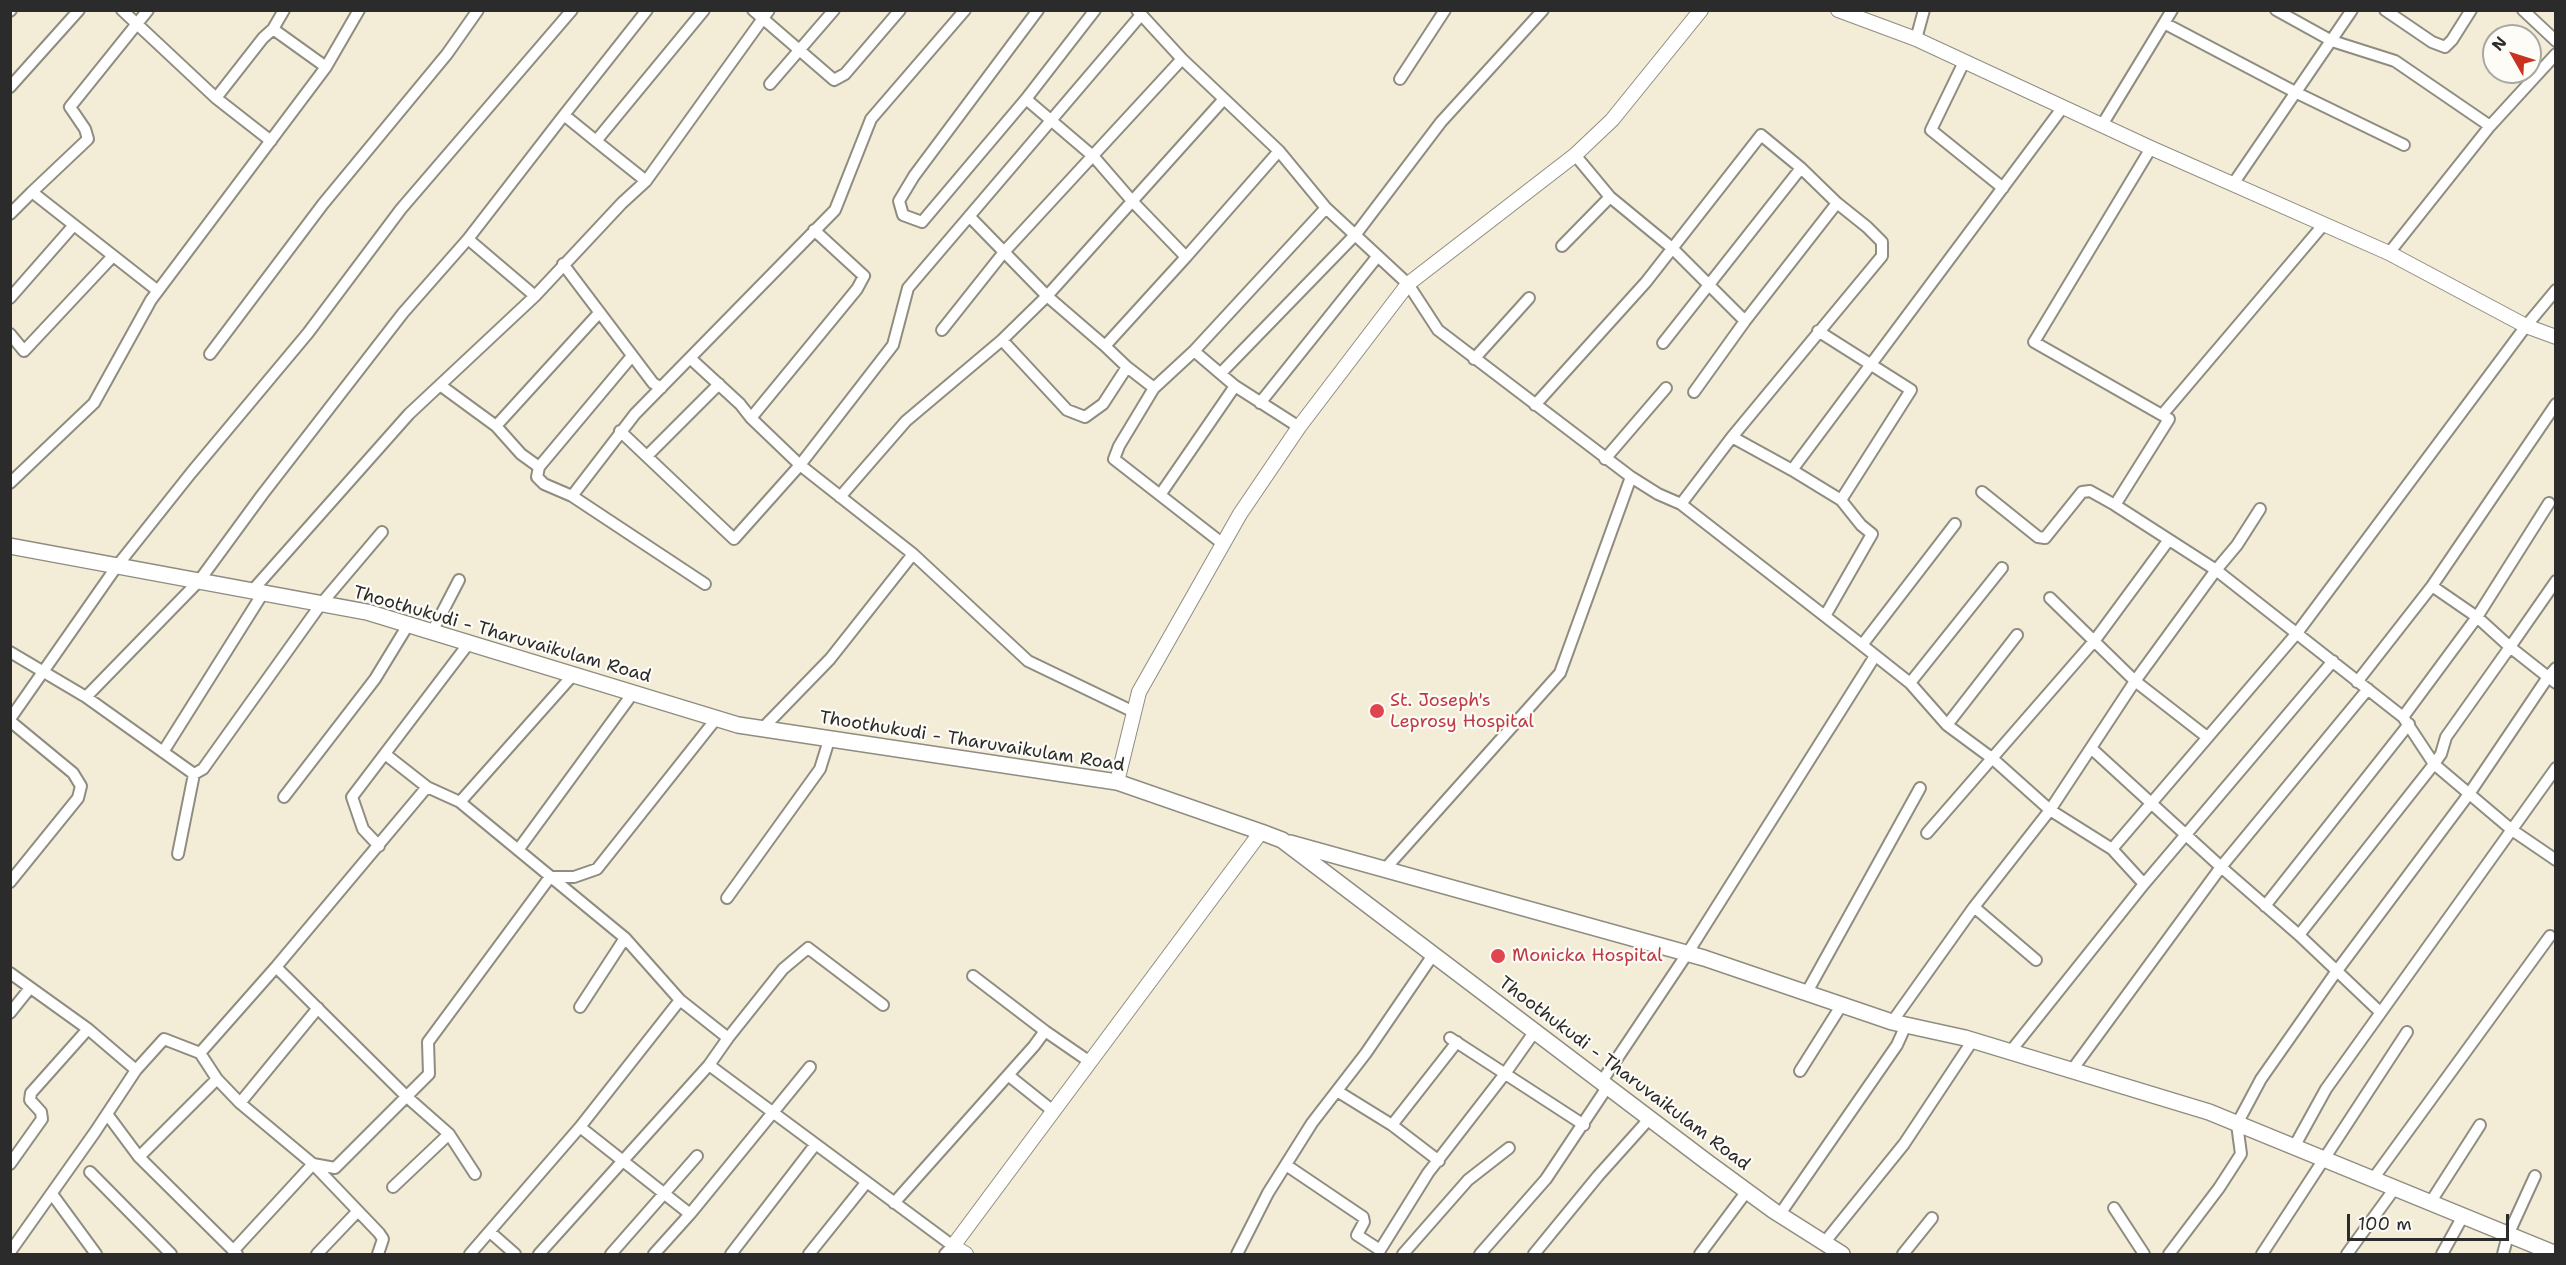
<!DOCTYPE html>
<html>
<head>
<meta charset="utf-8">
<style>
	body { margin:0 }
	#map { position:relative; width:2566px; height:1265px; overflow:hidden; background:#f3ecd7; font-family:"Shantell Sans",sans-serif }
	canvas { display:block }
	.frame { position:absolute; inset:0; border:12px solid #2b2b2b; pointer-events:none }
	.north { position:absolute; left:2482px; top:24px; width:60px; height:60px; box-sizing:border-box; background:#fdfcf7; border:2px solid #a9a8a5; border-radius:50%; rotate:309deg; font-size:16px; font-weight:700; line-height:24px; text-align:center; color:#2b2b2b }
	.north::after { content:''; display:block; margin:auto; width:21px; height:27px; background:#c8321e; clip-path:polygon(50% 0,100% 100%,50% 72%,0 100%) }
	.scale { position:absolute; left:2347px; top:1214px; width:162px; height:27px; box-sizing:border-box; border:3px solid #2b2b2b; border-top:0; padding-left:8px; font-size:18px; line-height:21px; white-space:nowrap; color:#2b2b2b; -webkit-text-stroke:4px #fdfcf7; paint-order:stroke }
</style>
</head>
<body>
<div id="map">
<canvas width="2566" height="1265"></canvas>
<div class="frame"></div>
<div class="north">N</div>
<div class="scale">100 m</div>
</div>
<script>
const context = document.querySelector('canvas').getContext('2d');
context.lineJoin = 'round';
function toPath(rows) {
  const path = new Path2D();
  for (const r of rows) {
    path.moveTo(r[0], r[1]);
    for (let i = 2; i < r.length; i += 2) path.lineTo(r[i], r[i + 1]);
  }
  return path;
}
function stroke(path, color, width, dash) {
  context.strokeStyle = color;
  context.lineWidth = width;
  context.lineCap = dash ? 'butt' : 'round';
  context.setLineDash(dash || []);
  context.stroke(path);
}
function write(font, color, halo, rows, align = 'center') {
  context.font = font + ' "Shantell Sans",sans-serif';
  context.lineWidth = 4.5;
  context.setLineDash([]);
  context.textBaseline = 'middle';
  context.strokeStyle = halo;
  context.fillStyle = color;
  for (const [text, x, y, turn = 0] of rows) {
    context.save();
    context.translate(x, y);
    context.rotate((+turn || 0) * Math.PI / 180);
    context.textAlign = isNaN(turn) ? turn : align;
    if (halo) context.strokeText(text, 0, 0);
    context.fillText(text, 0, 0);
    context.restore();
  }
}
const minor = toPath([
	[122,10,216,98,271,141],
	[753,10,834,80,845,74,900,10],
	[1038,10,914,176,899,201,903,215,922,222,1026,99,1095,10],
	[1137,10,1182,59,1279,151,1326,208,1408,284,1438,330,1631,477,1658,494,1681,504,1732,437,1792,470,2063,107],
	[2276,10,2332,41,2395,61,2490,126],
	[2385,10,2432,42,2445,47,2452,40,2471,10],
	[2523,10,2556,41],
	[10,11,11,10],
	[2164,23,2297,93,2404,145],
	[273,29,326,67],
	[1916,39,1924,10],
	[1964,62,1931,130,2003,188],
	[1400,79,1445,10],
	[770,84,834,10],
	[10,87,79,10],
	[216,98,263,38,273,29,284,10],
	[1026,99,1094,157,1133,202,1186,257,1279,151],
	[564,115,647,10],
	[2102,125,2172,10],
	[596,141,646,181],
	[1575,155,1610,197],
	[2233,184,2352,10],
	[32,192,88,139,85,129,70,107,148,10],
	[10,214,32,192,158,291],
	[970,217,1047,296,1105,346,1186,257],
	[1562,246,1610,197,1672,248,1745,321,1837,203],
	[2389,253,2490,126,2556,54],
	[563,264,653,383,661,388],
	[535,296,468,239,564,115,596,141,704,10],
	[10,298,74,225],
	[942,330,1004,252,1182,59],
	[10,334,24,351,113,256],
	[1002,340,1067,410,1085,417,1103,404,1127,367,1105,346],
	[1663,343,1801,168],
	[1194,351,1235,386,1299,427],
	[210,354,323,204,447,54,478,10],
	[690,358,740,404,751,418,800,465,893,345,908,288,1141,15],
	[1474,359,1529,298],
	[1127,367,1154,388,1194,351,1326,208],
	[1221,373,1356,234,1441,122,1543,10],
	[440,385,496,426,521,454,539,467],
	[1154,388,1119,446,1114,459,1223,544],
	[1694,392,1745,321],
	[1260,403,1377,257],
	[1535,405,1646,282,1761,135,1801,168,1837,203,1867,227,1882,242,1882,256,1732,437],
	[2162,415,2324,224],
	[751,418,857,289,864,276,814,230],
	[496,426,599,313],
	[620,431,734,539,800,465,913,554,830,659,762,729],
	[648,455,719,384],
	[1605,459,1666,388],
	[1792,470,1841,500,1911,390,1818,331],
	[10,483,94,403,151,300,326,67,359,10],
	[1982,492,2038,537,2045,538,2082,492,2090,491,2115,505],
	[1160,495,1235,386],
	[572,496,544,484,537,477,539,467,632,356],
	[840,497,906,421,1002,340,1047,296,1224,99],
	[1681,504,1862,645,1955,524],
	[2260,509,2237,545,2216,570,2403,717,2434,764,2441,754,2446,737,2510,647,2477,617,2432,586],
	[913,554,1028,661,1134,712],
	[705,584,572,496,635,414,835,210,871,119,965,10],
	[252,591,409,414,535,296,622,203,646,181,769,10],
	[2050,598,2135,681,2207,737],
	[1825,616,1872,534,1861,525,1841,500],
	[432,632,459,580],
	[1862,645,1910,683,1947,725,1993,759,2050,810,2112,849,2144,884,2010,1052],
	[10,652,86,697,199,581,262,495,403,313,468,239],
	[2556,668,2548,677,2556,683],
	[2357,682,2432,586,2556,404],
	[1910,683,2002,568],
	[86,697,194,774,203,769,321,604,382,532],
	[2403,717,2477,617,2549,503],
	[10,719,117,566,191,473,308,333,401,209,572,10],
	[10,721,73,773,81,786,78,798,10,882],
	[1947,725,2017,635],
	[2092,749,2221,867,2299,935,2380,1012],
	[163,752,263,593],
	[385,754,427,787],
	[284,797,375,679,408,625],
	[460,802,625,938,680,1000,580,1127,470,1254],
	[1927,833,2095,640,2168,541],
	[379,846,363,829,352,797,469,643],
	[2112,849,2297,633,2526,326,2556,290],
	[518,850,633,693],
	[178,854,194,774],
	[1385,869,1560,673,1631,477],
	[2144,884,2333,661],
	[727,898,820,769,829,740],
	[2265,906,2409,724],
	[1974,907,2036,960],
	[2299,935,2434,764,2512,830,2556,860],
	[276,967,407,1097,449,1134,475,1174],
	[10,973,88,1029,136,1070,95,1132,10,1252],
	[973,976,1045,1031],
	[1807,992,1920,788],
	[680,1000,728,1038,709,1065,953,1246,945,1254],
	[580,1007,625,938],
	[10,1013,30,988],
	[1892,1022,1974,907,2050,810,2135,681,2216,570,2115,505,2169,419,2034,342,2151,148],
	[728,1038,783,969,808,948,883,1005],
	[1450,1038,1584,1125],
	[200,1053,217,1079,240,1103,313,1164,379,1233,383,1239,378,1254],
	[136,1070,164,1039,200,1053,276,967,427,787,460,802,573,675],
	[2072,1070,2221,867,2368,689],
	[1800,1071,1841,1006],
	[1008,1075,1053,1111],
	[1602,1081,1687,954,1875,656],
	[1337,1091,1392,1125,1457,1042],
	[240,1103,318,1008],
	[107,1114,139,1157,237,1254],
	[1392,1125,1439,1161],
	[580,1127,690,1214,810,1067],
	[2294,1147,2326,1089,2556,768],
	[139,1157,217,1079],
	[10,1164,42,1119,41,1112,30,1100,31,1093,88,1029],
	[1286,1165,1363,1217,1364,1222,1357,1235,1380,1250,1428,1173,1504,1075,1535,1031],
	[90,1172,171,1254],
	[2373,1179,2550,936],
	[393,1187,449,1134],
	[52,1194,96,1254],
	[894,1203,1034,1046,1045,1031,1090,1062],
	[2430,1203,2480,1125],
	[2114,1208,2144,1254],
	[1780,1214,1897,1045,1906,1025],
	[490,1232,515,1254],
	[1824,1243,1904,1144,1973,1040],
	[233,1251,313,1164,335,1168,429,1074,428,1042,550,877,574,877,597,869,716,719],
	[317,1254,357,1212],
	[539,1254,709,1065],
	[611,1254,697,1156],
	[654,1254,690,1214],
	[731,1254,815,1145],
	[809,1254,866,1183],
	[1237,1254,1268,1193,1312,1123,1366,1053,1433,955],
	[1403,1254,1468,1180,1509,1148],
	[1480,1254,1546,1179,1608,1086],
	[1534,1254,1598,1176,1650,1118],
	[1700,1254,1747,1191],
	[1903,1254,1932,1218],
	[2169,1254,2219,1188,2241,1154,2237,1124,2261,1079,2336,972,2469,794,2548,677,2510,647,2556,581],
	[2262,1254,2407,1032],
	[2347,1254,2395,1188],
	[2442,1254,2463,1216],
	[2503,1254,2508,1235,2535,1176]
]);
const tertiary = toPath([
	[1838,10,1916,39,2151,148,2389,253,2526,326,2556,337],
	[1117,782,1139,692,1240,514,1299,427,1408,284,1575,155,1612,120,1701,10],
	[966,1254,953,1246,1261,832]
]);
const secondary = toPath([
	[10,546,367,612,738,725,1117,782,1261,832,1282,840,1707,1162,1774,1211,1842,1254],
	[1290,843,1704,958,1892,1022,1965,1038,2209,1112,2556,1254]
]);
stroke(minor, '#8f8c81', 14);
stroke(tertiary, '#8f8c81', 16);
stroke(secondary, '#8f8c81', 18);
stroke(minor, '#fff', 10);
stroke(tertiary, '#fff', 14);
stroke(secondary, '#fff', 15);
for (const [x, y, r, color] of [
	[1377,711,8,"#e0444e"],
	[1498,956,8,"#e0444e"]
]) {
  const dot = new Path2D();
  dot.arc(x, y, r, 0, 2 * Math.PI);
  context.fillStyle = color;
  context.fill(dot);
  stroke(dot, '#fdfcf7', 2);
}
write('18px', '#2b2b2b', '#fdfcf7', [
	["Thoothukudi - Tharuvaikulam Road",502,635,16],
	["Thoothukudi - Tharuvaikulam Road",972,742,9],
	["Thoothukudi - Tharuvaikulam Road",1624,1074,37]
]);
write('18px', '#be3a42', '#fdfcf7', [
	["St. Joseph's",1390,701],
	["Leprosy Hospital",1390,722],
	["Monicka Hospital",1512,956]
], 'left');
</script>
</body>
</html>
